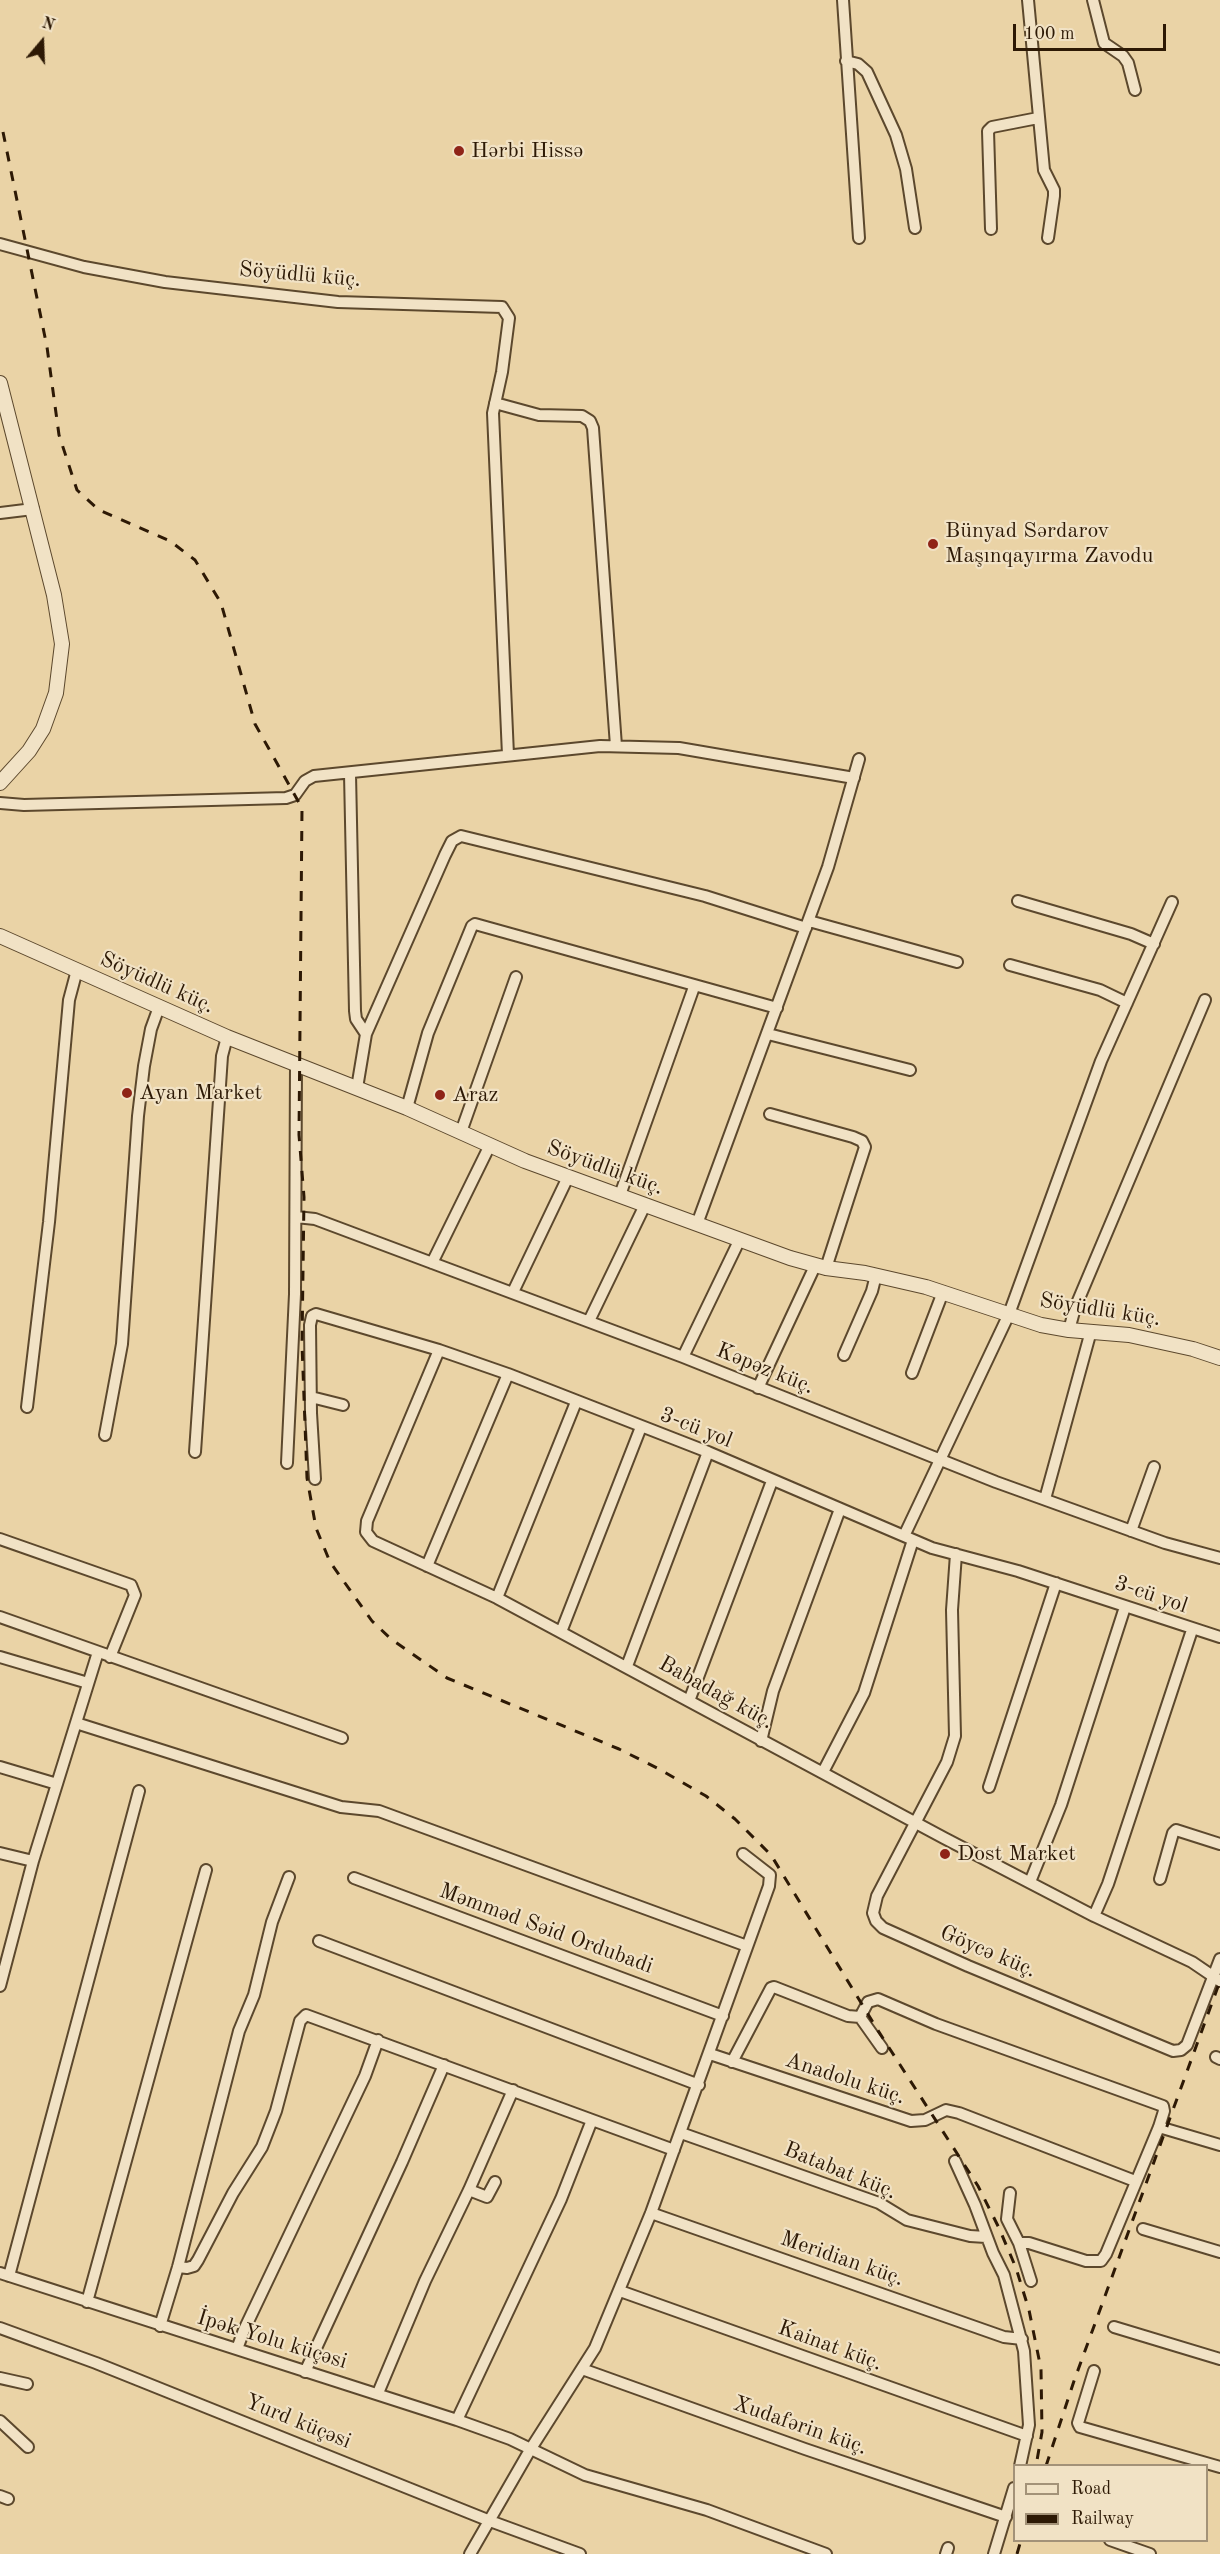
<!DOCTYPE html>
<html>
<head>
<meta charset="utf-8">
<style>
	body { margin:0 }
	#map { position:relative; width:1220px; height:2554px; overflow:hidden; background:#ead3a6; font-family:"Old Standard TT",serif }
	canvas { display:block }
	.legend { position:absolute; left:1013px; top:2464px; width:195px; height:78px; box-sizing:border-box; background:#f1e2c5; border:2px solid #a39278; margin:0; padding:8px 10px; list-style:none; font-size:18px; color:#2d1905 }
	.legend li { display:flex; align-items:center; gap:12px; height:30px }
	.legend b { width:30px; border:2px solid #a39278 }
	.north { position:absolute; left:12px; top:12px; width:60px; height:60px; -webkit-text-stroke:4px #f1e2c5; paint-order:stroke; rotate:19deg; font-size:16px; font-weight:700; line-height:24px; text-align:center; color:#2d1905 }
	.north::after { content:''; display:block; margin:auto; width:21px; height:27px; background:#2d1905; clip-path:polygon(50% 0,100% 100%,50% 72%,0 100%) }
	.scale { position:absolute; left:1013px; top:24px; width:153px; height:27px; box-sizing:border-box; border:3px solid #2d1905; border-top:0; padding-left:8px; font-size:18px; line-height:21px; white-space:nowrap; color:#2d1905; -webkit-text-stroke:4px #f1e2c5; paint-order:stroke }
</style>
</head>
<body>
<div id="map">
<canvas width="1220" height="2554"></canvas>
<ul class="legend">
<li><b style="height:8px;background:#f1e2c5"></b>Road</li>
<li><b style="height:8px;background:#2d1905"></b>Railway</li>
</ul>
<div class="north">N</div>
<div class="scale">100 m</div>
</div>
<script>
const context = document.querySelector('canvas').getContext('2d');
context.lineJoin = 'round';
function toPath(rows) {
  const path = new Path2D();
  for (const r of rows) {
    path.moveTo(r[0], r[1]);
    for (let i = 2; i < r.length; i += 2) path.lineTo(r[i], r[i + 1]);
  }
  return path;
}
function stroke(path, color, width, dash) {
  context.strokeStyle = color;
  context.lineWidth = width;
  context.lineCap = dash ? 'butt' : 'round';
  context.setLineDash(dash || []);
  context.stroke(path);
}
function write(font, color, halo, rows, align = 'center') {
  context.font = font + ' "Old Standard TT",serif';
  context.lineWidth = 4.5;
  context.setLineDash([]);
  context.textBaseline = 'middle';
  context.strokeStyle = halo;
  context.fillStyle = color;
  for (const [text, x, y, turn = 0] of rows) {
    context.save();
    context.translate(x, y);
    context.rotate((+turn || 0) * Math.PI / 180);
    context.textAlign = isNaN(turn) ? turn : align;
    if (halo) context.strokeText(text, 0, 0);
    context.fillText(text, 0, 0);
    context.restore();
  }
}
const minor = toPath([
	[843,0,859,238],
	[1028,0,1044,170,1054,190,1054,196,1048,238],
	[1093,0,1104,43,1123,56,1128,63,1135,90],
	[846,61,858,64,867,72,896,135,906,169,915,228],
	[991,229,988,131,992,127,1038,118],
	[0,244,84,267,165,282,338,302,502,307,509,318,502,372,493,413,508,755],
	[495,403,539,415,582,416,590,421,593,428,616,746],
	[0,513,33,509],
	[350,774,355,1011,356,1019,366,1034,357,1088],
	[0,803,24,805,286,798,295,795,305,781,314,776,600,746,679,748,854,778],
	[1018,901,1131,934,1154,944],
	[809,921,957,962],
	[1010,965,1100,990,1127,1003],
	[366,1034,445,855,452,841,461,836,705,896,806,928],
	[768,1034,910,1070],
	[407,1108,428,1033,472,926,475,924,777,1008],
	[770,1114,853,1137,862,1141,865,1147,826,1268],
	[461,1132,516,977],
	[620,1195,694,987],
	[296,1217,315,1219,683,1357,996,1482,1165,1543,1220,1558],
	[697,1224,828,867,859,759],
	[432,1263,490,1145],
	[513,1292,568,1177],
	[589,1321,645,1205],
	[1069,1330,1075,1308,1205,1000],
	[439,1350,367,1521,366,1532,373,1541,497,1598,944,1838,1094,1916,1192,1962,1220,1981],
	[844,1355,872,1291,876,1275],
	[683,1357,739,1241],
	[912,1373,943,1292],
	[758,1388,815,1266],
	[311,1397,343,1405],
	[27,1407,49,1222,69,1000,77,970],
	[105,1435,122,1344,138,1116,144,1066,151,1029,159,1007],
	[195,1452,222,1056,227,1037],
	[287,1463,295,1294,296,1064],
	[315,1479,311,1413,310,1325,312,1316,316,1314,439,1350,508,1374,708,1452,932,1548,1018,1571,1220,1637],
	[1045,1499,1091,1331],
	[1131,1531,1154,1467],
	[904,1536,1009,1314,1101,1061,1172,902],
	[0,1539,131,1585,135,1595,110,1657],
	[956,1554,952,1610,955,1736,947,1762,877,1896,873,1913,876,1921,883,1928,968,1966,1173,2051,1181,2050,1187,2045,1220,1959],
	[427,1566,508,1374],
	[497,1598,576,1402],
	[0,1617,342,1738],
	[561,1632,641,1427],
	[0,1657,88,1683],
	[627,1666,708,1452],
	[689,1701,772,1481],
	[76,1723,341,1807,379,1811,747,1946],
	[761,1741,773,1691,840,1509],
	[0,1767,57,1784],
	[823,1772,864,1693,913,1540],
	[989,1787,1056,1583],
	[0,1853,33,1861],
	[354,1878,723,2016],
	[1160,1879,1173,1833,1176,1830,1220,1844],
	[1030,1882,1061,1805,1125,1607],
	[1094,1916,1108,1884,1192,1630],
	[319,1941,699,2085],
	[0,1986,33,1861,98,1652],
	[860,2017,868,2002,878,1999,936,2024,1163,2106,1164,2111,1159,2127,1106,2254,1101,2261,1086,2261,1029,2243,1019,2243],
	[860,2017,882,2048],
	[710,2054,911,2121,925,2120,946,2110,959,2113,1135,2181],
	[1216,2057,1220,2059],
	[732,2062,771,1988,774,1987,848,2016,860,2017],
	[1159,2127,1220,2145],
	[681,2133,879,2203,907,2220,970,2236,986,2237],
	[955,2161,975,2205,993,2253,1004,2275,1024,2351,1029,2425,1020,2466],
	[469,2190,487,2197,495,2182],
	[1010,2193,1007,2219,1019,2243,1031,2281],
	[651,2213,1004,2337,1022,2339],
	[1143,2229,1220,2252],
	[178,2267,187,2268,194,2266,198,2260,233,2193,262,2147,276,2111,300,2021,306,2015,674,2150],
	[0,2273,457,2420,510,2439,585,2475,707,2510,826,2554],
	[9,2276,139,1791],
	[620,2291,1027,2436],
	[87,2302,206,1870],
	[160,2326,178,2267,239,2031,254,1995,272,1922,289,1877],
	[1114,2327,1220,2359],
	[0,2328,96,2363,490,2521,580,2554],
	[237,2349,244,2330,365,2076,378,2040],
	[582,2369,805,2449,1006,2517],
	[1094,2371,1078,2423,1080,2427,1220,2467],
	[305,2372,402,2162,444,2065],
	[0,2378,27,2384],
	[378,2393,425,2281,469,2190,513,2090],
	[457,2420,561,2199,592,2120],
	[0,2421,28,2447],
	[0,2496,8,2499],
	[1110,2540,1150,2554],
	[470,2554,530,2450,595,2348,651,2213,769,1886,770,1875,743,1854],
	[946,2554,948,2548],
	[994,2554,1014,2488]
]);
const tertiary = toPath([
	[0,383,54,595,62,644,56,693,43,729,29,751,0,783],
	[0,936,227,1037,407,1108,525,1161,790,1258,826,1268,865,1273,926,1287,1041,1325,1069,1330,1129,1335,1193,1349,1220,1358]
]);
stroke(minor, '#5c482d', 14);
stroke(tertiary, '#5c482d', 16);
stroke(minor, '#f1e2c5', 10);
stroke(tertiary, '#f1e2c5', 14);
stroke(toPath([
	[3,132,47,347,59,435,77,490,99,510,170,541,195,560,221,603,255,724,302,808,299,1135,304,1197,302,1344,307,1478,316,1528,330,1562,372,1621,391,1639,447,1678,619,1749,659,1769,706,1796,735,1819,771,1855,877,2029,978,2186,999,2228,1016,2268,1029,2310,1041,2369,1042,2432,1036,2466],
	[1046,2466,1074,2381,1220,1981],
	[1017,2554,1021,2540]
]), '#2d1905', 3, [10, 10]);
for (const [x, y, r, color] of [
	[459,151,6,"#8f2418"],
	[933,544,6,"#8f2418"],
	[127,1093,6,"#8f2418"],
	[440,1095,6,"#8f2418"],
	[945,1854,6,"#8f2418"]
]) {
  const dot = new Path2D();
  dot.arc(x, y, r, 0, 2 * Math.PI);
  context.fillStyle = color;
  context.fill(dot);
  stroke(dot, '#f1e2c5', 2);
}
write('22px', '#2d1905', '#f1e2c5', [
	["Hərbi Hissə",471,151],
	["Bünyad Sərdarov",945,531],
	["Maşınqayırma Zavodu",945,556],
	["Ayan Market",139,1093],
	["Araz",452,1095],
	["Dost Market",957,1854]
], 'left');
write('22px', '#2d1905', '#f1e2c5', [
	["Söyüdlü küç.",300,275,5],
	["Söyüdlü küç.",157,983,24],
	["Söyüdlü küç.",605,1168,20],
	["Söyüdlü küç.",1100,1310,9],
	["Kəpəz küç.",765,1369,22],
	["3-cü yol",696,1428,22],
	["3-cü yol",1151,1595,19],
	["Babadağ küç.",716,1693,29],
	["Məmməd Səid Ordubadi",546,1929,20],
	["Göycə küç.",988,1952,23],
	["Anadolu küç.",845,2079,18],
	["Batabat küç.",840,2171,22],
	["Meridian küç.",842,2259,19],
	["İpək Yolu küçəsi",272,2340,17],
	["Kainat küç.",830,2346,20],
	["Yurd küçəsi",298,2422,22],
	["Xudafərin küç.",800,2426,19]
]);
</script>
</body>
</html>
